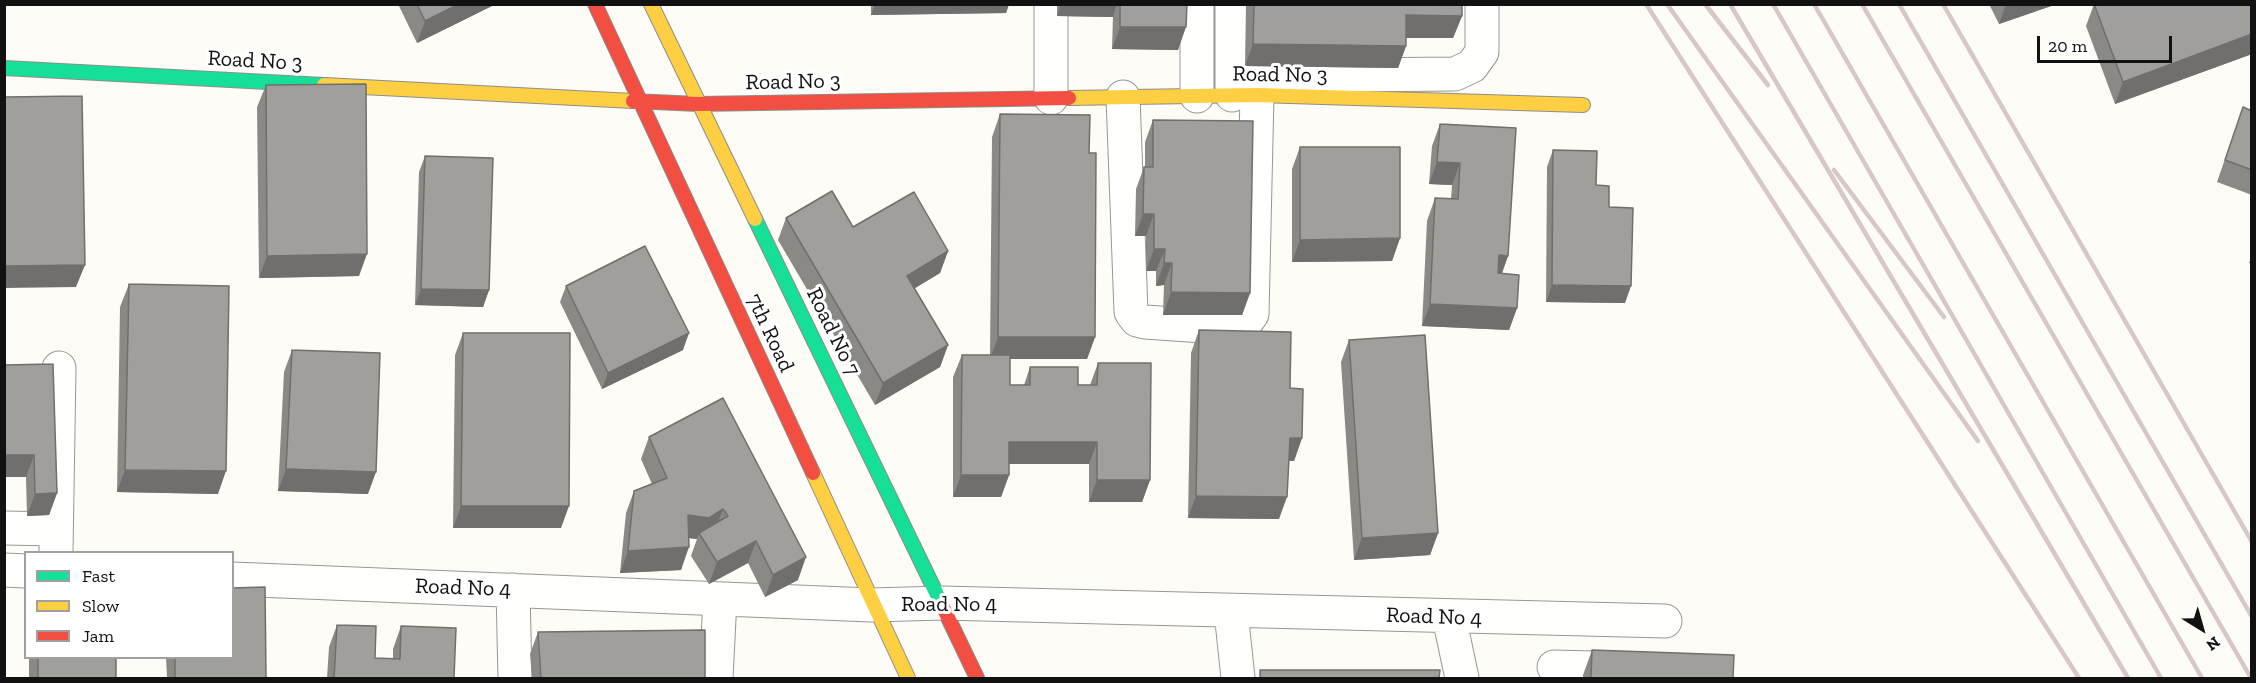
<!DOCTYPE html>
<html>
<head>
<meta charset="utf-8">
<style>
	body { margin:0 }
	#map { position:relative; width:2256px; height:683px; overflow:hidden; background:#fdfcf7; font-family:"Zilla Slab",serif }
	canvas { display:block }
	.frame { position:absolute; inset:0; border:6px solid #111; pointer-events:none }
	.legend { position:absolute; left:24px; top:551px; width:210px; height:108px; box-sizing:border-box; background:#fff; border:2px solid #a0a0a0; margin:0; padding:8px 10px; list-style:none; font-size:18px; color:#111 }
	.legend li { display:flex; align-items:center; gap:12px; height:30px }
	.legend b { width:30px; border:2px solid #a0a0a0 }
	.north { position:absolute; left:2172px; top:599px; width:60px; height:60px; -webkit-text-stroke:4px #fff; paint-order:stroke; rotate:143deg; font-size:16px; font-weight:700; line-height:24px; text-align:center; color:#111 }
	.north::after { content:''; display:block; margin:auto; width:21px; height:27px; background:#111; clip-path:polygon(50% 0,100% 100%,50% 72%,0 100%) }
	.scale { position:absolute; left:2037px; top:36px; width:135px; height:27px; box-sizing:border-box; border:3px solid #111; border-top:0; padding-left:8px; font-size:18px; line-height:21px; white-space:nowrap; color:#111; -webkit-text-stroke:4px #fff; paint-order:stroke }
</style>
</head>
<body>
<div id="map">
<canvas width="2256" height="683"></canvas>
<div class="frame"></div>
<ul class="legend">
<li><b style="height:8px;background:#16e098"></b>Fast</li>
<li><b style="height:8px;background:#ffcf43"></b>Slow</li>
<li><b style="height:8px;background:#f24e42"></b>Jam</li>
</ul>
<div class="north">N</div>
<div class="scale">20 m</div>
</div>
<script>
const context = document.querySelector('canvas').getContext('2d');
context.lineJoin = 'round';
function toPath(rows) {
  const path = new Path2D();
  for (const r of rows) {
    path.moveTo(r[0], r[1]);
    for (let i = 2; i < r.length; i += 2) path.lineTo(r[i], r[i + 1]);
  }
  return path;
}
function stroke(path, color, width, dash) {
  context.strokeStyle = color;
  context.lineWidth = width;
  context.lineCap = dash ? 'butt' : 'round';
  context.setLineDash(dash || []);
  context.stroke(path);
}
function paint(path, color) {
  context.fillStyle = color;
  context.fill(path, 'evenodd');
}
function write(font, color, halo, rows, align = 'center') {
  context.font = font + ' "Zilla Slab",serif';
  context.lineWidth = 6;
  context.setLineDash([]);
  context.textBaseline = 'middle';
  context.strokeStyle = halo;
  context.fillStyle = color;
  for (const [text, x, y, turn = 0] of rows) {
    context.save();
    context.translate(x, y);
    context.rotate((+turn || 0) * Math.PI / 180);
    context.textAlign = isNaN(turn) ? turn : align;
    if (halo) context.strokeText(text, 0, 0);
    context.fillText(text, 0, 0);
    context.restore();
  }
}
const street = toPath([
	[1051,4,1051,98],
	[1232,4,1232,95],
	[1232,76,1455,74,1472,66,1482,52,1482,4],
	[1197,96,1197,4],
	[1123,97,1131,312,1137,320,1145,322,1233,328,1247,321,1252,314,1257,95],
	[4,528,56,529],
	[56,552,59,368],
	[4,570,26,571],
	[232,579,871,605,942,603,1665,621],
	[513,590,515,678],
	[1231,612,1238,678],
	[1449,617,1462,678],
	[1554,667,1631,669],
	[716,678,720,599]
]);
const fast = toPath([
	[4,68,324,85],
	[755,219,942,605]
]);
const slow = toPath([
	[651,4,755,219],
	[324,85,633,101],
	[1069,98,1257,95,1583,105],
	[813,473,908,678]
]);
const jam = toPath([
	[595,4,813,473],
	[633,101,698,104,1069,98],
	[942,605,977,678]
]);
stroke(street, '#979795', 35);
stroke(fast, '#8e8d8b', 16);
stroke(slow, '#8e8d8b', 16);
stroke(jam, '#8e8d8b', 16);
stroke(street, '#fffffe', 33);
stroke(fast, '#16e098', 14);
stroke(slow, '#ffcf43', 14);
stroke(jam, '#f24e42', 14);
stroke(toPath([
	[1646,4,2079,678],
	[1667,4,1978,441],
	[1705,4,1768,85],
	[1730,4,2128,678],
	[1773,4,2161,678],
	[1814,4,2202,678],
	[1862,4,2251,678],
	[1899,4,2252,617],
	[1943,4,2252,542],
	[1834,170,1944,317]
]), '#d9c6c7', 4.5);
paint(toPath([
	[398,4,496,4,417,43],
	[871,4,1009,4,1006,13,871,15],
	[1057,4,1187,4,1178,50,1112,49,1113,17,1057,16],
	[1246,4,1462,4,1462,16,1453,38,1406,38,1406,46,1398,68,1245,66],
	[1989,4,2057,4,1999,24],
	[2094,4,2252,4,2252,54,2115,104,2086,26],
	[266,85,359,276,259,278,257,107],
	[2243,107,2252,111,2252,195,2217,182],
	[1000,114,1089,153,1095,337,1087,359,1010,359,1010,385,1024,385,1030,367,1078,385,1090,385,1098,363,1150,480,1142,502,1089,502,1089,464,1009,464,1009,475,1001,497,953,497,953,377,962,355,990,355,992,137],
	[1153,120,1250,293,1242,315,1163,315,1164,285,1156,286,1156,271,1146,271,1146,236,1135,236,1136,189,1144,167,1145,167,1145,142],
	[1440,124,1508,256,1502,273,1517,308,1509,330,1422,326,1427,221,1435,198,1451,199,1452,185,1429,184,1432,146],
	[1300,147,1400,238,1392,261,1292,262,1292,169],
	[1553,150,1596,185,1609,207,1625,303,1546,302,1547,167],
	[425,156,489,290,483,307,415,305,419,172],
	[786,218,853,227,948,251,940,273,914,288,948,345,940,367,875,405,778,240],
	[2252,255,2252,264,2249,263],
	[129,284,218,494,117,492,120,307],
	[566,286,683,350,602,389,560,302],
	[1199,330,1290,388,1302,438,1294,461,1289,461,1279,519,1188,518,1191,353],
	[463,333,561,528,453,528,455,355],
	[1349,340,1438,533,1430,555,1354,560,1341,362],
	[292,350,368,494,278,491,284,372],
	[4,365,57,493,49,515,27,516,26,477,4,477],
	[649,437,798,580,765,597,748,563,709,584,691,556,697,539,689,538,681,570,620,573,626,513,634,491,652,484,641,459],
	[337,625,375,658,393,658,393,649,401,626,454,678,327,678,329,647],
	[538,632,705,678,532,678,530,654],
	[1592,650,1733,678,1583,678,1583,675],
	[29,657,116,657,116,678,29,678],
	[166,657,232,657,266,678,167,678]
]), '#8a8986');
paint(toPath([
	[459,4,496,4,417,43,425,21],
	[875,4,1009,4,1006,13,871,15],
	[1061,4,1117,4,1113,17,1057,16],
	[2006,4,2057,4,1999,24],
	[1406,15,1462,16,1453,38,1398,38],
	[1120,27,1186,27,1178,50,1112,49],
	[2252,34,2252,54,2115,104,2123,82],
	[1253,44,1406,46,1398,68,1245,66],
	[1437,162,1460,163,1452,185,1429,184],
	[1143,214,1154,214,1146,236,1135,236],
	[1400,238,1392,261,1292,262,1300,240],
	[1154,249,1165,249,1156,271,1146,271],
	[948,251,940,273,899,298,907,276],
	[367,254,359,276,259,278,267,256],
	[1499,255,1508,256,1500,278,1491,277],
	[1164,263,1172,263,1164,285,1156,286],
	[85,265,76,287,4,288,4,266],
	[1552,285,1631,286,1625,303,1546,302],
	[421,289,489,290,483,307,415,305],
	[1171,292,1250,293,1242,315,1163,315],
	[1430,304,1517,308,1509,330,1422,326],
	[689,333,683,350,602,389,608,373],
	[998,337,1095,337,1087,359,990,359],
	[948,345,940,367,875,405,883,383],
	[1290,438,1302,438,1294,461,1281,461],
	[1009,442,1097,442,1089,464,1001,464],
	[4,455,34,455,26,477,4,477],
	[286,469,376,472,368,494,278,491],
	[125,470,226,471,218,494,117,492],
	[961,475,1009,475,1001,497,953,497],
	[1097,480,1150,480,1142,502,1089,502],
	[57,493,49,515,27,516,35,494],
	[1196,496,1287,497,1279,519,1188,518],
	[461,506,569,506,561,528,453,528],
	[723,509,715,531,699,533,697,539,679,537,688,515],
	[1438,533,1430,555,1354,560,1362,538],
	[756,541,748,563,709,584,717,562],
	[689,547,681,570,620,573,628,551],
	[806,557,798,580,765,597,773,575]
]), '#716f6d');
const building = toPath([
	[417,4,459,4,425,21,417,4],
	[1120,4,1187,4,1186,27,1120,27,1120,4],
	[1254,4,1462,4,1462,16,1406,15,1406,46,1253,44,1254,4],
	[2094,4,2252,4,2252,34,2123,82,2094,4],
	[366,84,367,254,267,256,266,85,366,84],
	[82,96,85,265,4,266,4,97,82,96],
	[2243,107,2252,111,2252,170,2225,160,2243,107],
	[1000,114,1090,115,1089,153,1096,153,1095,337,998,337,1000,114],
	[1153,120,1253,121,1250,293,1171,292,1172,263,1164,263,1165,249,1154,249,1154,214,1143,214,1144,167,1153,167,1153,120],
	[1440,124,1516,128,1508,256,1499,255,1498,273,1519,275,1517,308,1430,304,1435,198,1458,199,1460,163,1437,162,1440,124],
	[1300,147,1400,147,1400,238,1300,240,1300,147],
	[1553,150,1597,151,1596,185,1609,186,1609,207,1633,208,1631,286,1552,285,1553,150],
	[425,156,493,158,489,290,421,289,425,156],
	[832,191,853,227,914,192,948,251,907,276,948,345,883,383,786,218,832,191],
	[645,246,689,333,608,373,566,286,645,246],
	[129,284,229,286,226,471,125,470,129,284],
	[1199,330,1291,332,1290,388,1303,389,1302,438,1290,438,1287,497,1196,496,1199,330],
	[463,333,570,333,569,506,461,506,463,333],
	[1425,335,1438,533,1362,538,1349,340,1425,335],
	[292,350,380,353,376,472,286,469,292,350],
	[962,355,1010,355,1010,385,1030,385,1030,367,1078,367,1078,385,1097,385,1098,363,1151,363,1150,480,1097,480,1097,442,1009,442,1009,475,961,475,962,355],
	[53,364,57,493,35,494,34,455,4,455,4,365,53,364],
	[723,398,806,557,773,575,756,541,717,562,699,533,728,516,723,509,709,518,688,515,689,547,628,551,634,491,667,478,649,437,723,398],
	[265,587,266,678,175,678,175,657,232,657,232,588,265,587],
	[337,625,376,626,375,658,400,659,401,626,456,628,454,678,334,678,337,625],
	[705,630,705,678,541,678,538,632,705,630],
	[1592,650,1734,655,1733,678,1591,678,1592,650],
	[38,657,116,657,116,678,38,678,38,657],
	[1260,670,1440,670,1439,678,1260,678,1260,670]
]);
paint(building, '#a19f9c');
stroke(building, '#716f6d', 1.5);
write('22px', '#111', '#fff', [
	["Road No 3",255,61,3],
	["Road No 3",1280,75,1],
	["Road No 3",793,82,-1],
	["Road No 7",833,332,64],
	["7th Road",770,333,65],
	["Road No 4",463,588,2],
	["Road No 4",949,605],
	["Road No 4",1434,617,2]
]);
</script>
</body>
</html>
